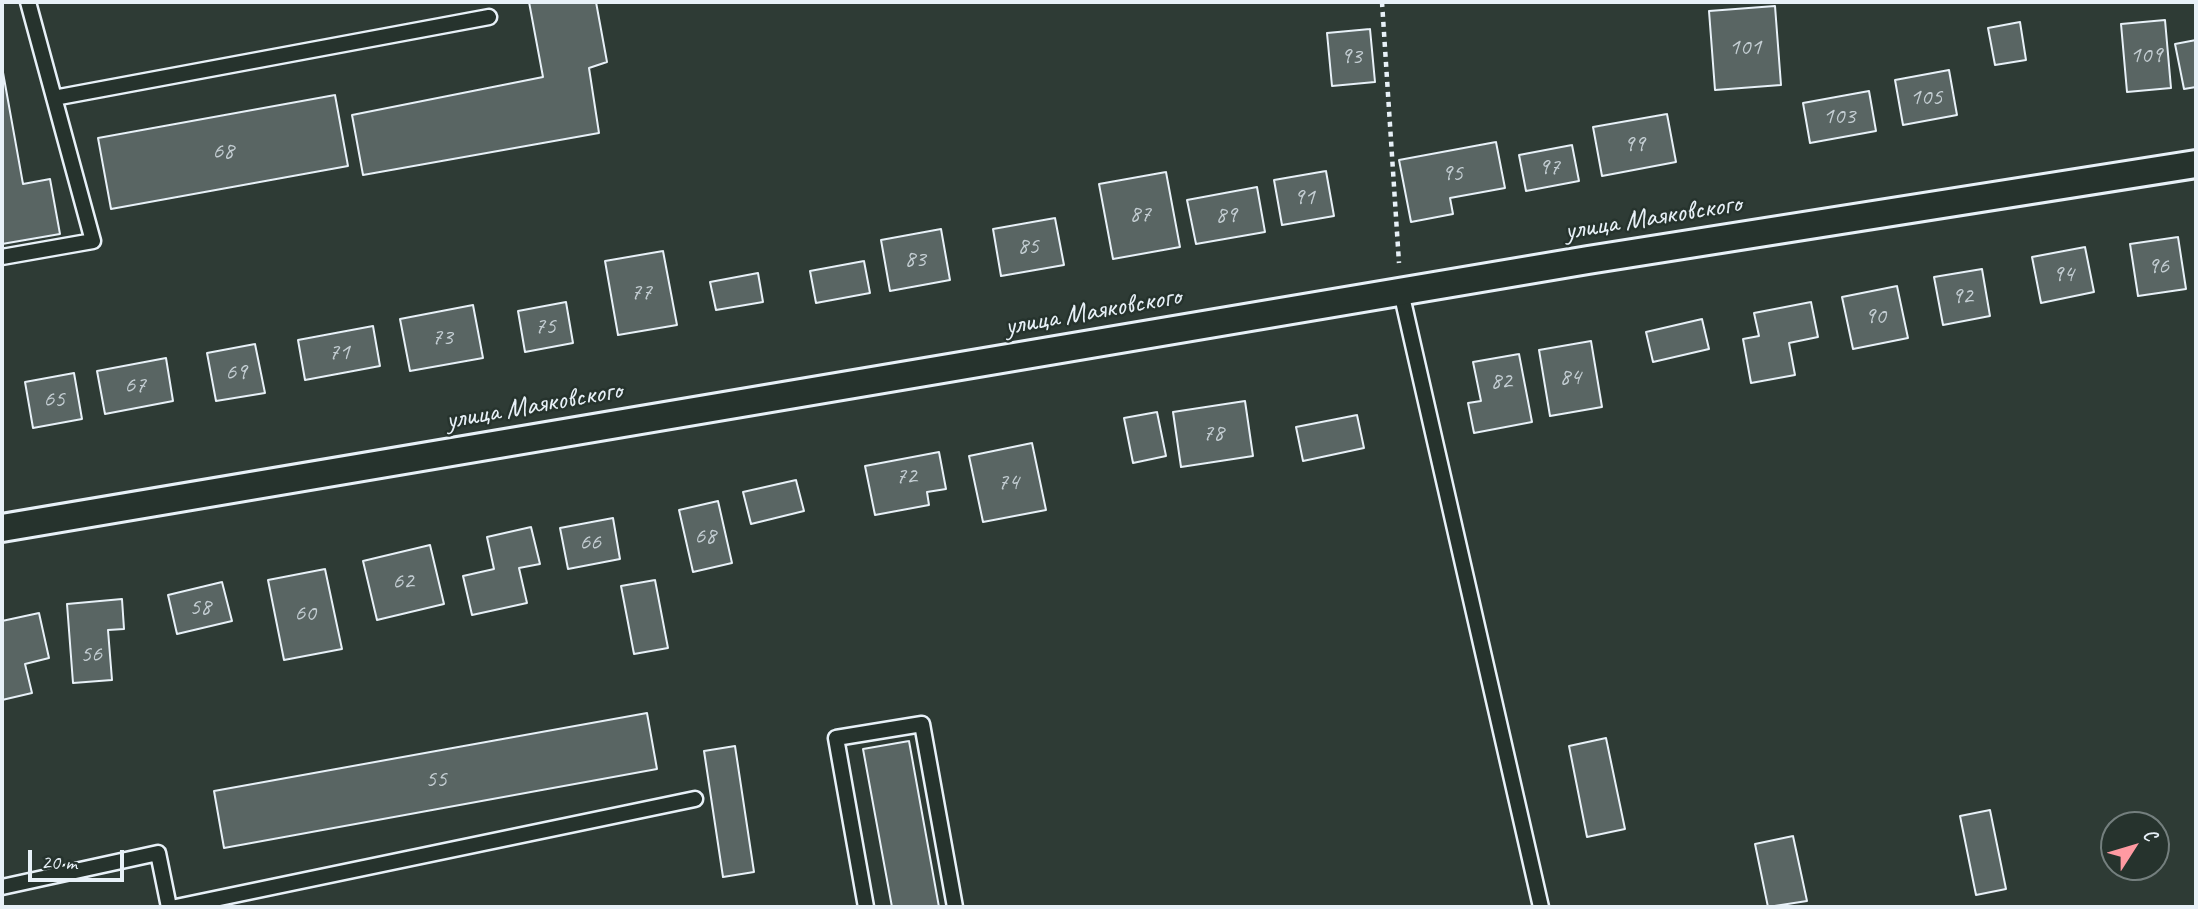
<!DOCTYPE html>
<html>
<head>
<meta charset="utf-8">
<style>
	body { margin:0 }
	#map { position:relative; width:2198px; height:909px; overflow:hidden; background:#2e3b35; font-family:Caveat,sans-serif }
	canvas { display:block }
	.frame { position:absolute; inset:0; border:4px solid #e8f1f8; pointer-events:none }
	.north { position:absolute; left:2100px; top:811px; width:70px; height:70px; box-sizing:border-box; background:#26332d; border:2px solid #747f7e; border-radius:50%; rotate:53deg; font-size:19px; font-weight:700; line-height:28px; text-align:center; color:#e8f1f8 }
	.north::after { content:''; display:block; margin:auto; width:24px; height:32px; background:#ff9aa2; clip-path:polygon(50% 0,100% 100%,50% 72%,0 100%) }
	.scale { position:absolute; left:28px; top:850px; width:96px; height:32px; box-sizing:border-box; border:4px solid #e8f1f8; border-top:0; padding-left:9px; font-size:21px; line-height:24px; white-space:nowrap; color:#e8f1f8; -webkit-text-stroke:5px #26332d; paint-order:stroke }
</style>
</head>
<body>
<div id="map">
<canvas width="2198" height="909"></canvas>
<div class="frame"></div>
<div class="north">С</div>
<div class="scale">20 m</div>
</div>
<script>
const context = document.querySelector('canvas').getContext('2d');
context.lineJoin = 'round';
function paint(path, color) {
  context.fillStyle = color;
  context.fill(path, 'evenodd');
}
function toPath(rows) {
  const path = new Path2D();
  for (const r of rows) {
    path.moveTo(r[0], r[1]);
    for (let i = 2; i < r.length; i += 2) path.lineTo(r[i], r[i + 1]);
  }
  return path;
}
function stroke(path, color, width, dash) {
  context.strokeStyle = color;
  context.lineWidth = width;
  context.lineCap = dash ? 'butt' : 'round';
  context.setLineDash(dash || []);
  context.stroke(path);
}
function write(font, color, halo, rows, align = 'center') {
  context.font = font + ' Caveat,sans-serif';
  context.lineWidth = 5;
  context.setLineDash([]);
  context.textBaseline = 'middle';
  context.strokeStyle = halo;
  context.fillStyle = color;
  for (const [text, x, y, turn = 0] of rows) {
    context.save();
    context.translate(x, y);
    context.rotate((+turn || 0) * Math.PI / 180);
    context.textAlign = isNaN(turn) ? turn : align;
    if (halo) context.strokeText(text, 0, 0);
    context.fillText(text, 0, 0);
    context.restore();
  }
}
const building = toPath([
	[529,2,596,2,607,62,589,68,599,133,363,175,352,115,543,77,529,2],
	[1775,6,1781,85,1715,90,1709,11,1775,6],
	[2165,20,2171,88,2127,92,2121,24,2165,20],
	[2020,22,2026,60,1995,65,1988,28,2020,22],
	[1370,29,1375,82,1332,86,1327,33,1370,29],
	[2196,40,2196,87,2184,89,2175,44,2196,40],
	[2,67,23,184,50,179,60,234,2,244,2,67],
	[1949,70,1957,115,1903,125,1895,80,1949,70],
	[1869,91,1876,131,1810,143,1803,103,1869,91],
	[335,95,348,166,111,209,98,138,335,95],
	[1667,114,1676,162,1602,176,1593,127,1667,114],
	[1496,142,1505,188,1450,198,1453,214,1411,222,1399,160,1496,142],
	[1572,145,1579,181,1526,191,1519,155,1572,145],
	[1326,171,1334,216,1282,225,1274,180,1326,171],
	[1166,172,1180,247,1113,259,1099,184,1166,172],
	[1257,187,1265,232,1196,244,1187,200,1257,187],
	[1055,218,1064,265,1001,276,993,229,1055,218],
	[941,229,950,280,890,291,881,240,941,229],
	[2178,237,2186,289,2138,296,2130,244,2178,237],
	[2085,247,2094,292,2041,303,2032,257,2085,247],
	[663,251,677,325,618,335,605,261,663,251],
	[864,261,870,293,816,303,810,271,864,261],
	[1982,269,1990,316,1943,325,1934,277,1982,269],
	[758,273,763,302,716,310,710,282,758,273],
	[1897,286,1908,338,1853,349,1842,297,1897,286],
	[566,302,573,343,525,352,518,311,566,302],
	[1811,302,1818,337,1789,343,1795,375,1751,383,1743,339,1759,336,1754,313,1811,302],
	[473,305,483,358,410,371,400,319,473,305],
	[1702,319,1709,349,1653,362,1646,332,1702,319],
	[373,326,380,366,305,380,298,340,373,326],
	[1591,341,1602,407,1550,416,1539,350,1591,341],
	[255,344,265,393,216,401,207,353,255,344],
	[1519,354,1532,422,1474,433,1468,403,1481,401,1473,362,1519,354],
	[166,358,173,401,105,414,97,371,166,358],
	[74,373,82,419,33,428,25,382,74,373],
	[1245,401,1253,456,1181,467,1173,412,1245,401],
	[1157,412,1166,456,1133,463,1124,418,1157,412],
	[1357,415,1364,448,1303,461,1296,427,1357,415],
	[1032,443,1046,510,983,522,969,456,1032,443],
	[939,452,946,489,927,492,929,505,875,515,865,466,939,452],
	[796,480,804,511,751,524,743,492,796,480],
	[718,501,732,563,693,572,679,510,718,501],
	[613,518,620,559,568,569,560,528,613,518],
	[531,527,540,564,519,568,527,603,472,615,463,576,494,569,487,537,531,527],
	[430,545,444,604,377,620,363,561,430,545],
	[325,569,342,649,284,660,268,580,325,569],
	[655,580,668,648,634,654,621,586,655,580],
	[222,582,232,621,177,634,168,595,222,582],
	[122,599,124,629,108,630,112,680,73,683,67,604,122,599],
	[39,613,49,658,25,664,32,693,2,700,2,621,39,613],
	[647,713,657,769,224,848,214,791,647,713],
	[1606,738,1625,829,1587,837,1569,746,1606,738],
	[909,741,939,907,892,907,863,749,909,741],
	[735,746,754,872,723,877,704,751,735,746],
	[1990,810,2006,889,1976,895,1960,816,1990,810],
	[1793,836,1807,901,1768,907,1755,844,1793,836]
]);
paint(building, '#596563');
stroke(building, '#e8f1f8', 2);
const service = toPath([
	[54,98,489,17],
	[2,257,93,241,28,2],
	[1401,292,1541,907],
	[2,887,158,853,169,907],
	[176,907,695,799],
	[866,907,836,738,922,724,955,907]
]);
const minor = toPath([
	[2,528,1588,260,2196,164]
]);
stroke(service, '#e8f1f8', 19);
stroke(minor, '#e8f1f8', 32);
stroke(toPath([
	[1382,2,1399,263]
]), '#e8f1f8', 4.5, [5, 5]);
stroke(service, '#26332d', 14);
stroke(minor, '#26332d', 26);
write('24px', '#c4ced3', null, [
	["101",1745,48],
	["109",2146,56],
	["93",1351,57],
	["105",1926,98],
	["103",1839,117],
	["99",1634,145],
	["68",223,152],
	["97",1549,168],
	["95",1452,174],
	["91",1304,198],
	["87",1140,215],
	["89",1226,216],
	["85",1028,247],
	["83",915,260],
	["96",2158,267],
	["94",2063,275],
	["77",641,293],
	["92",1962,297],
	["90",1875,317],
	["75",545,327],
	["73",442,338],
	["71",339,353],
	["69",236,373],
	["84",1570,378],
	["82",1501,382],
	["67",135,386],
	["65",54,400],
	["78",1213,434],
	["72",906,477],
	["74",1008,483],
	["68",705,537],
	["66",590,543],
	["62",403,582],
	["58",200,608],
	["60",305,614],
	["56",91,655],
	["55",436,780]
]);
write('28px', '#e8f1f8', '#26332d', [
	["улица Маяковского",1653,218,-9],
	["улица Маяковского",1093,312,-10],
	["улица Маяковского",534,406,-10]
]);
</script>
</body>
</html>
